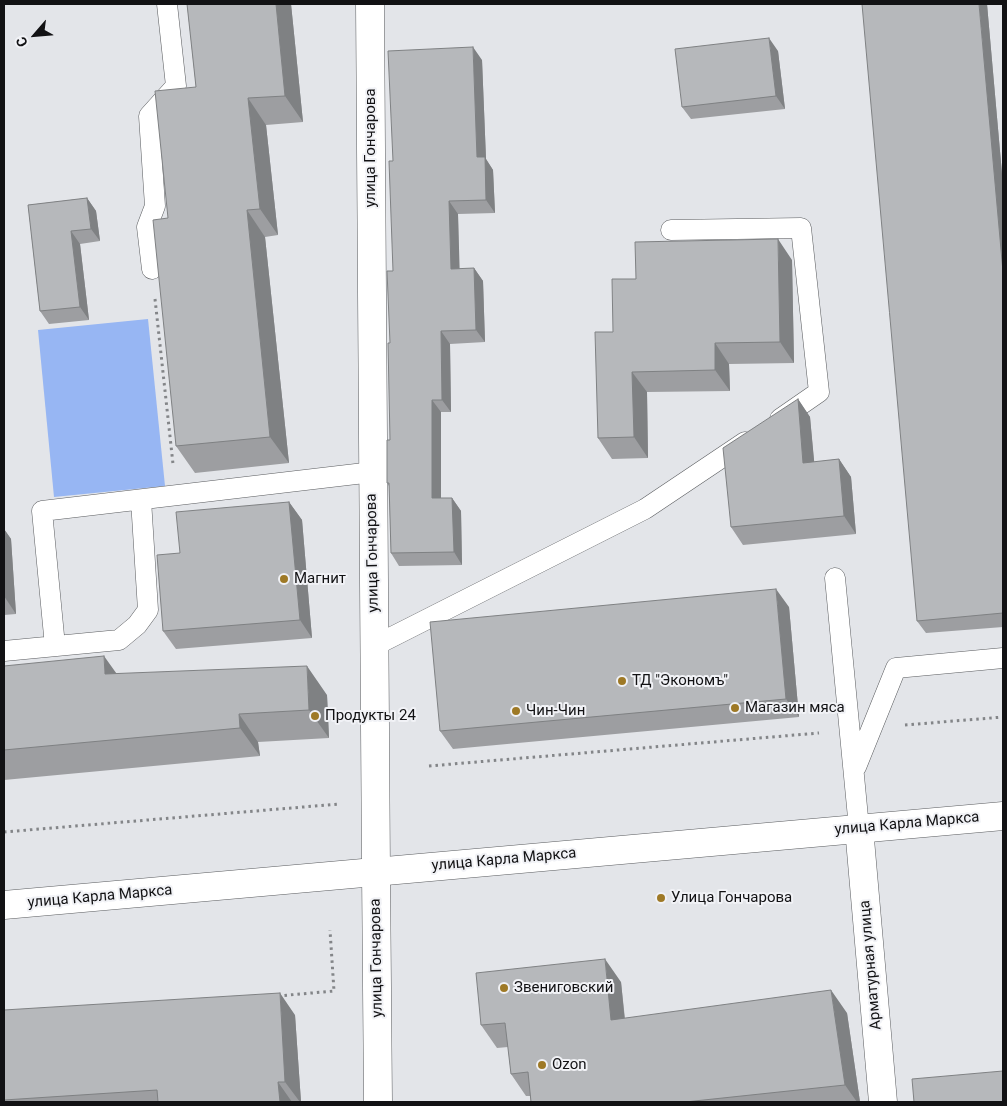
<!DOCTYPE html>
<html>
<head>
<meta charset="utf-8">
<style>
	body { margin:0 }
	#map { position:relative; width:1007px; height:1106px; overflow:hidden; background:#e3e5e9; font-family:Roboto,sans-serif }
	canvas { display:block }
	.frame { position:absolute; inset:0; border:5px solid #121214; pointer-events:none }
	.north { position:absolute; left:10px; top:10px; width:50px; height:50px; -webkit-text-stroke:4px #f1f2f6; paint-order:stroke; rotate:243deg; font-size:14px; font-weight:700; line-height:20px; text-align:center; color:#121214 }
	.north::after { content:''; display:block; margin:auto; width:18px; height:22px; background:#121214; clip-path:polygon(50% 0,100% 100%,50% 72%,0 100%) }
</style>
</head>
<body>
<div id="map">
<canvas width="1007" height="1106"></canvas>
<div class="frame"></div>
<div class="north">С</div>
</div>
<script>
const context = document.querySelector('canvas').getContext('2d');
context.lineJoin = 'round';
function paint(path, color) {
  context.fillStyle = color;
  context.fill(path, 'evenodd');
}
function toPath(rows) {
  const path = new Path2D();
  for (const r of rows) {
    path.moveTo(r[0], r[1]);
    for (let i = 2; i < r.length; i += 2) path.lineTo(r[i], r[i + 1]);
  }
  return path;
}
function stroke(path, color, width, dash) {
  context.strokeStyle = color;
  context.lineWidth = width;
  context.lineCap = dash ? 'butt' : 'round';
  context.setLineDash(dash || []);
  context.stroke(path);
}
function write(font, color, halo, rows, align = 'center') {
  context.font = font + ' Roboto,sans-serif';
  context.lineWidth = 4;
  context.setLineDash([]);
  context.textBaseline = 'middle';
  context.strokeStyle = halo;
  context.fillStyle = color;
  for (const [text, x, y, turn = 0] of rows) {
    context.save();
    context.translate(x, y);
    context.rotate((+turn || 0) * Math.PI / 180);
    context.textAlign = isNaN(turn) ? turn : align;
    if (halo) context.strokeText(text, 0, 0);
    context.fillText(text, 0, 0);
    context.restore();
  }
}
paint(toPath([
	[148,319,165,486,54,497,38,330]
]), '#97b6f3');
const service = toPath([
	[671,230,801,228,819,392,780,419],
	[152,269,147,227,155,206,149,116,176,86,167,4],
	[835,578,859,828],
	[55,646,42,511,373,472],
	[374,646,645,509,745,442],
	[4,651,119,640,137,625,148,610,141,500],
	[856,767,896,668,1003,658]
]);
const minor = toPath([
	[370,4,376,872],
	[859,828,883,1102]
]);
const tertiary = toPath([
	[376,872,378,1102]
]);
const primary = toPath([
	[4,905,1003,816]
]);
stroke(service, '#5a5c5f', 21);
stroke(minor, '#5a5c5f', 29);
stroke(tertiary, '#5a5c5f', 29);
stroke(primary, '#5a5c5f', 29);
stroke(toPath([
	[155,299,173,464],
	[905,725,1003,717],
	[429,766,819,733],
	[4,832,339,804],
	[278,996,334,991,330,930]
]), '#838588', 3, [2.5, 4]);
stroke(service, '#fff', 20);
stroke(minor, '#fff', 28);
stroke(tertiary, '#fff', 28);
stroke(primary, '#fff', 28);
paint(toPath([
	[187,4,291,4,303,122,266,125,278,235,265,237,289,463,195,473,176,446,168,218,196,87],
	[987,4,1003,185,1003,627,926,633,917,621],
	[778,51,785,109,691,119,682,107],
	[482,60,486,159,493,170,495,213,458,214,459,269,474,268,483,281,485,342,450,344,451,412,441,412,441,498,452,498,461,511,462,565,399,566,391,553,389,486,387,483,390,440,390,343,393,271,393,161],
	[87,198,96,211,100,241,80,244,89,320,49,324,40,311,28,205],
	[792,260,794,363,729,364,730,391,647,392,648,458,612,459,598,438,636,279],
	[798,399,810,417,814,462,839,459,851,477,856,534,743,545,731,527],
	[289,502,302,520,312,638,176,649,163,631,180,553],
	[4,529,11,539,16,614,4,615],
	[789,607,799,717,453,749,440,731],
	[4,666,116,673,327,695,329,738,258,742,260,756,4,780],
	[621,982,625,1019,847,1013,860,1102,531,1102,530,1096,526,1096,511,1074,508,1047,497,1048,481,1025],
	[4,1010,295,1015,301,1102,4,1102]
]), '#9d9ea1');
paint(toPath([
	[276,4,291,4,303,122,285,96],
	[979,4,987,4,1003,185,1003,272],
	[769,38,778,51,785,109,776,96],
	[473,47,482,60,486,159,493,170,495,213,486,200,477,157],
	[248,98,266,125,278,235,260,209],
	[87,198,96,211,100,241,91,229],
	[449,201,458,214,460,282,451,269],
	[247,210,265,237,289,463,270,437],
	[71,231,80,244,89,320,80,307],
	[778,239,792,260,794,363,780,342],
	[474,268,483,281,485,342,476,330],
	[441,331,450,344,451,412,442,400],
	[715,343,729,364,730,391,715,370],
	[632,372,647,392,648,458,634,437],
	[798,399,810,417,816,481,803,463],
	[432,400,441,412,441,511,432,498],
	[839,459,851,477,856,534,844,516],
	[452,498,461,511,462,565,454,552],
	[289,502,302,520,312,638,300,620],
	[4,529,11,539,16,614,4,596],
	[776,589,789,607,799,717,786,699],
	[104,656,124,684,105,674],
	[307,666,327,695,329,738,309,710],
	[239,714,258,742,260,756,240,728],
	[605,959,621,982,627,1043,611,1020],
	[831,990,847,1013,860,1102,857,1102,845,1085],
	[280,993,295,1015,301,1102,300,1102,285,1082],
	[278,1082,292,1102,280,1102]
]), '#7f8183');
const building = toPath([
	[187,4,276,4,285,96,248,98,260,209,247,210,270,437,176,446,153,220,168,218,155,91,196,87,187,4],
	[862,4,979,4,1003,272,1003,613,917,621,862,4],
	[769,38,776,96,682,107,675,49,769,38],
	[473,47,477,157,485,157,486,200,449,201,451,269,474,268,476,330,441,331,442,400,432,400,432,498,452,498,454,552,391,553,389,483,387,483,387,440,390,440,388,343,390,343,387,271,393,271,389,161,393,161,388,51,473,47],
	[87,198,91,229,71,231,80,307,40,311,28,205,87,198],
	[778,239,780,342,715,343,715,370,632,372,634,437,598,438,595,332,613,332,612,279,636,279,635,242,778,239],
	[798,399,803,463,839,459,844,516,731,527,723,448,798,399],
	[289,502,300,620,163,631,157,555,180,553,176,512,289,502],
	[776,589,786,699,440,731,430,622,776,589],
	[104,656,105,674,307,666,309,710,239,714,240,728,4,750,4,666,104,656],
	[605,959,611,1020,831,990,845,1085,685,1102,531,1102,528,1072,511,1074,505,1023,481,1025,476,973,605,959],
	[280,993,285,1082,278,1082,280,1102,158,1102,157,1090,4,1100,4,1010,280,993],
	[1003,1071,1003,1102,914,1102,912,1079,1003,1071]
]);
paint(building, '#b6b8bb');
stroke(building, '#7f8183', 1);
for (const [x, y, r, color] of [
	[284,579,5,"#9e7926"],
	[622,681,5,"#9e7926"],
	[735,708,5,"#9e7926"],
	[516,711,5,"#9e7926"],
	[315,716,5,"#9e7926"],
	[661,898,5,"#9e7926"],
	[504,988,5,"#9e7926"],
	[542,1065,5,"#9e7926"]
]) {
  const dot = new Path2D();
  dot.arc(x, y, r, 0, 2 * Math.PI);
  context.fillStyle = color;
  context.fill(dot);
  stroke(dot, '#f1f2f6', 2);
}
write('15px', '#121214', '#f1f2f6', [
	["улица Гончарова",371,148,-90],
	["улица Гончарова",373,553,-91],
	["улица Карла Маркса",907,824,-5],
	["улица Карла Маркса",504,860,-5],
	["улица Карла Маркса",100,897,-5],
	["улица Гончарова",377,958,-91],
	["Арматурная улица",871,965,-95]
]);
write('15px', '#121214', '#f1f2f6', [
	["Магнит",294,579],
	["ТД \"Экономъ\"",632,681],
	["Магазин мяса",745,708],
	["Чин-Чин",526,711],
	["Продукты 24",325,716],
	["Улица Гончарова",671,898],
	["Звениговский",514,988],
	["Ozon",552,1065]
], 'left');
</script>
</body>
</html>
